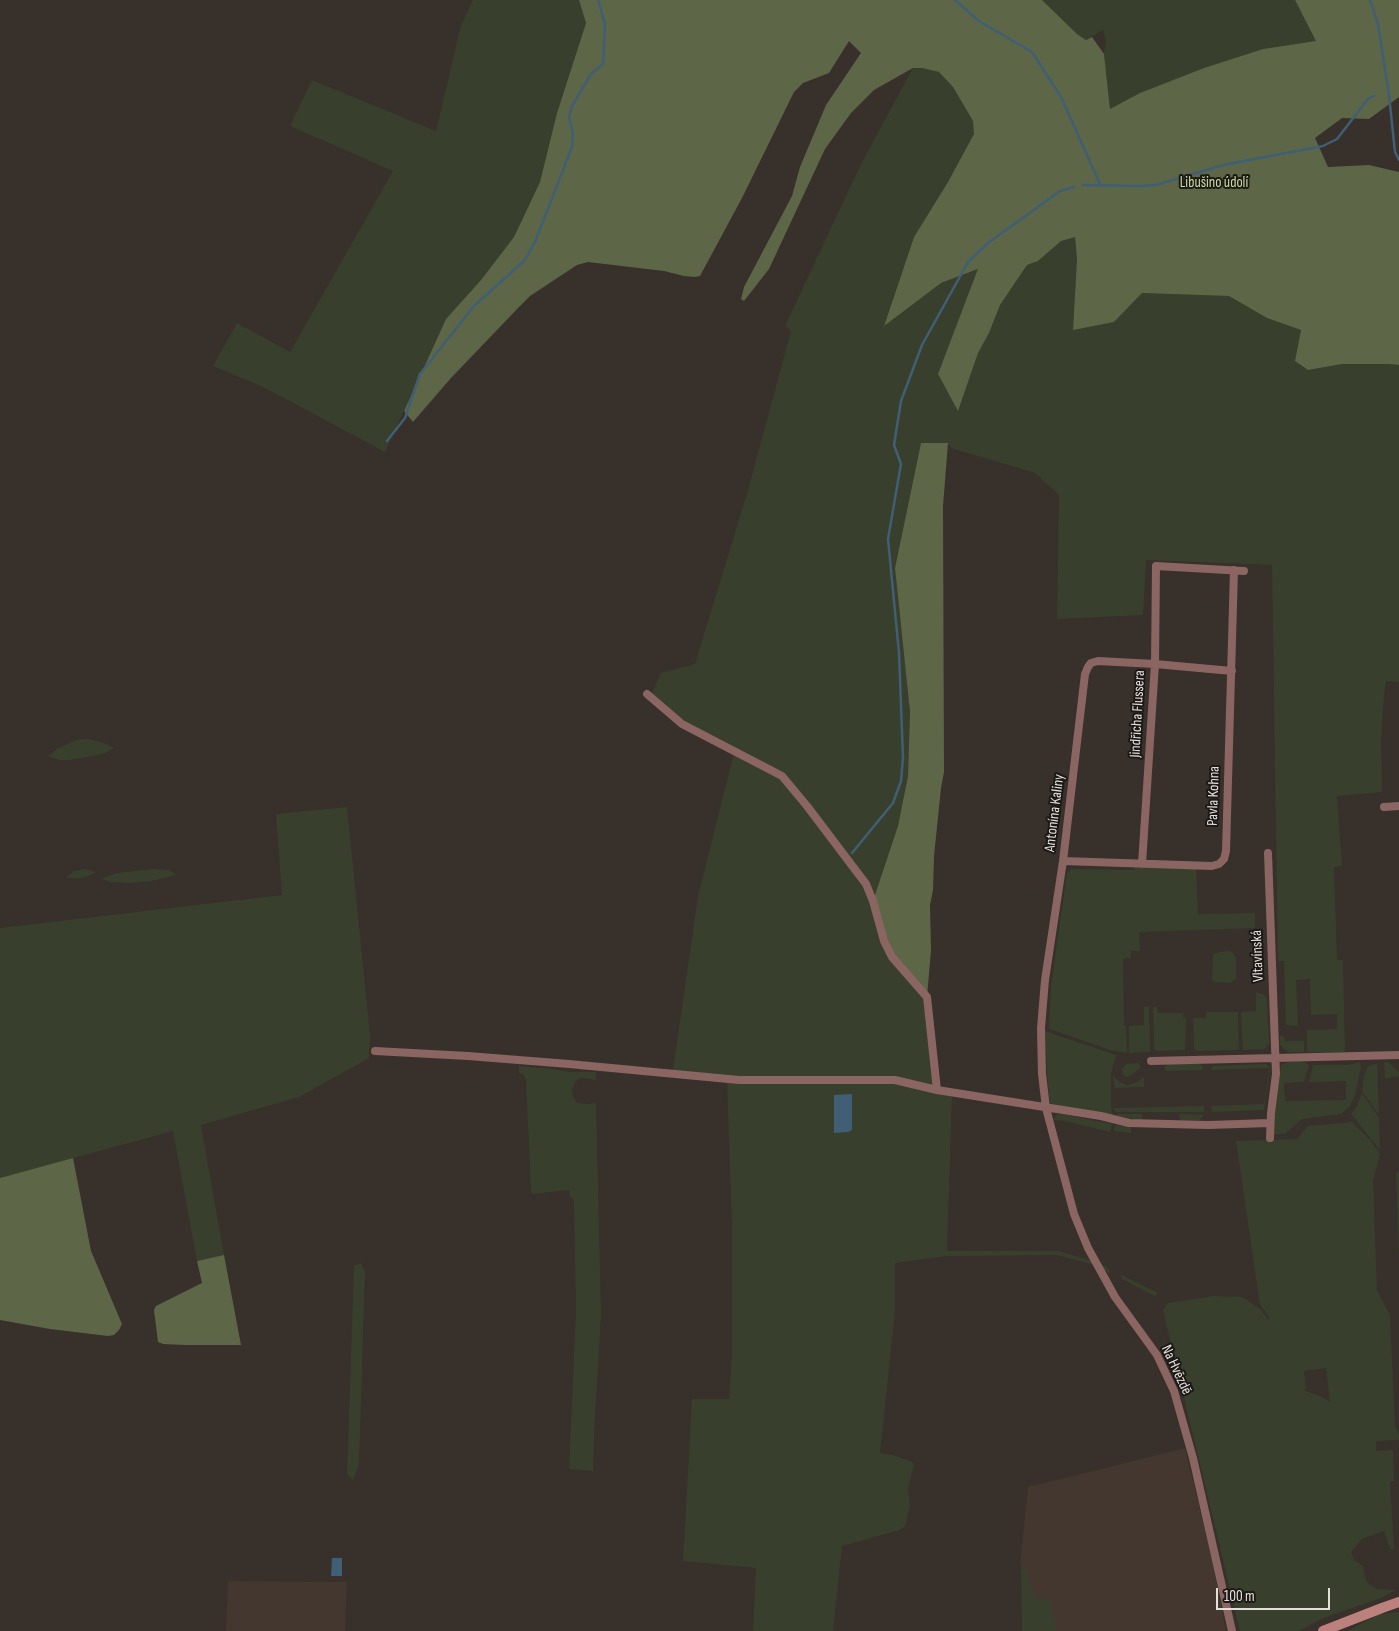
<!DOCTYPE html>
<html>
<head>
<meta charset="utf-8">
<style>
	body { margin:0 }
	#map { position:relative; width:1399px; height:1631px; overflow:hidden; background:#37302b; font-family:"Sofia Sans Condensed",sans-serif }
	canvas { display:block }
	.scale { position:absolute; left:1216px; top:1588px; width:114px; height:22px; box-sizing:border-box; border:2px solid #e4dfdb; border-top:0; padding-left:6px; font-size:15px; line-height:18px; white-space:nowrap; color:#e4dfdb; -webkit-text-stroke:4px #1c1916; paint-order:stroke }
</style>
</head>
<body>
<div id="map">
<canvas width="1399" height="1631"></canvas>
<div class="scale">100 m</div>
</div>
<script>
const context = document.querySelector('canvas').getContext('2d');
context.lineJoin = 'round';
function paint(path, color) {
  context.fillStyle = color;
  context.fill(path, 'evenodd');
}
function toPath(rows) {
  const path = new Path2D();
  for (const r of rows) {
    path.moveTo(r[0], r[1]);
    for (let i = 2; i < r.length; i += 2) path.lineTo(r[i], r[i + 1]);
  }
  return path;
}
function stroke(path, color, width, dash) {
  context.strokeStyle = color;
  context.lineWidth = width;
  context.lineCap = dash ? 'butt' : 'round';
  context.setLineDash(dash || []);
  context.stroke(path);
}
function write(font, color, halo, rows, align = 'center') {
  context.font = font + ' "Sofia Sans Condensed",sans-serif';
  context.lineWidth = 4;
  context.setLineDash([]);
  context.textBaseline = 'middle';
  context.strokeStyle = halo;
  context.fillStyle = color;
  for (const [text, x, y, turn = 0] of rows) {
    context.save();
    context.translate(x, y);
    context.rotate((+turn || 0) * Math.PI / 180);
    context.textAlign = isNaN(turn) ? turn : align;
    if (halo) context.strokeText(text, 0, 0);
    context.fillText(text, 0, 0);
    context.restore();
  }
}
paint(toPath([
	[1185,1448,1212,1560,1226,1631,1045,1631,1020,1565,1028,1487],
	[228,1581,347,1582,345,1631,226,1631]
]), '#44372f');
paint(toPath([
	[473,0,579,0,586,23,557,113,540,182,514,237,481,280,446,319,385,452,265,388,213,366,237,323,290,352,393,171,290,126,312,80,436,131,461,25],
	[1042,0,1295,0,1317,41,1263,49,1204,68,1140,93,1110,110,1104,54,1106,41,1103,30,1086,40,1077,34],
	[913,68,922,68,939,72,953,87,973,121,975,134,948,182,914,237,884,325,941,283,979,269,938,374,958,410,978,353,989,333,1000,305,1027,265,1038,261,1061,241,1075,236,1077,259,1073,329,1114,322,1142,293,1229,296,1267,318,1301,330,1295,361,1308,370,1342,364,1389,364,1399,365,1399,682,1386,681,1384,694,1381,740,1382,792,1337,796,1342,866,1334,867,1337,960,1343,960,1345,1052,1307,1052,1307,1030,1337,1029,1337,1014,1311,1015,1310,979,1296,980,1298,1026,1286,1025,1284,961,1278,961,1272,565,1146,560,1143,615,1057,619,1059,495,1035,473,951,448,948,443,921,443,895,568,910,712,908,776,898,826,927,997,937,1090,952,1093,947,1251,1058,1251,1093,1261,1107,1267,1111,1274,1095,1265,1057,1255,947,1256,895,1263,895,1312,880,1453,893,1455,912,1462,914,1464,908,1488,910,1506,905,1526,900,1530,842,1546,833,1631,753,1631,756,1568,683,1561,692,1399,729,1399,732,1356,732,1225,727,1079,673,1070,698,896,734,753,682,724,651,695,661,673,695,664,748,490,791,331,785,326,861,164],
	[88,739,104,743,114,748,106,753,94,756,69,760,60,760,48,756,57,749,76,740],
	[347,807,370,1035,369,1058,299,1097,201,1125,224,1255,197,1261,173,1131,0,1178,0,928,282,895,276,814],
	[1134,867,1196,869,1198,914,1255,913,1255,928,1139,932,1140,951,1131,951,1131,958,1123,959,1124,1026,1126,1026,1127,1053,1110,1050,1050,1029,1049,1024,1051,986,1067,873,1072,869,1134,870],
	[85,869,95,872,89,876,82,878,66,878,74,871],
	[153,869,169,870,177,875,151,881,131,883,111,882,101,879,117,873],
	[1228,951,1232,952,1236,958,1236,979,1230,983,1214,982,1212,979,1213,955,1219,952],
	[1256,992,1263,994,1267,998,1269,1043,1266,1048,1263,1049,1243,1050,1241,1012,1256,1011],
	[1144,1007,1149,1007,1150,1052,1129,1053,1129,1026,1144,1025],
	[1153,1007,1157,1007,1158,1013,1183,1013,1183,1018,1186,1018,1185,1050,1155,1051,1154,1046],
	[1206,1012,1238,1012,1239,1050,1197,1051,1194,1049,1193,1018,1206,1018],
	[1045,1031,1116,1055,1111,1074,1111,1107,1113,1116,1054,1105,1051,1103,1049,1096,1047,1071],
	[1280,1036,1284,1036,1285,1041,1304,1041,1304,1052,1288,1052,1284,1049,1280,1045],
	[1302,1061,1309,1065,1304,1082,1284,1083,1285,1101,1346,1100,1346,1081,1309,1082,1313,1065,1348,1065,1360,1062,1361,1067,1355,1095,1350,1106,1341,1114,1302,1119,1286,1133,1274,1135,1275,1112,1281,1065,1288,1062],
	[1384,1062,1388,1062,1399,1072,1399,1077,1385,1078],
	[1138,1063,1140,1066,1140,1068,1132,1075,1127,1077,1122,1074,1122,1069,1126,1064],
	[1198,1063,1202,1065,1203,1070,1166,1071,1165,1069,1165,1067,1167,1064],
	[1377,1063,1379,1115,1362,1091,1364,1076,1368,1066],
	[1263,1064,1266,1064,1270,1068,1264,1110,1212,1112,1211,1106,1264,1104,1269,1069,1267,1068,1211,1070,1212,1066],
	[519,1066,553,1069,569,1072,596,1072,596,1080,581,1078,576,1081,572,1089,573,1097,577,1103,588,1104,596,1103,601,1315,594,1434,593,1471,569,1469,576,1312,574,1200,570,1197,569,1190,532,1194,531,1191,526,1080,523,1074,519,1073],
	[1113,1075,1118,1081,1127,1085,1136,1083,1144,1077,1144,1087,1115,1088],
	[1362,1093,1379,1118,1380,1150,1351,1114,1357,1106],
	[1204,1106,1204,1112,1115,1112,1114,1108],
	[1061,1114,1112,1124,1110,1132,1066,1121,1053,1120,1056,1115],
	[1117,1114,1142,1114,1142,1120,1116,1116],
	[1179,1114,1204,1115,1200,1120,1180,1120],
	[1352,1122,1371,1141,1380,1154,1373,1181,1377,1291,1390,1315,1395,1426,1399,1434,1399,1440,1376,1441,1376,1451,1393,1450,1394,1481,1390,1482,1394,1549,1390,1549,1384,1531,1362,1539,1351,1552,1354,1560,1363,1566,1365,1578,1369,1584,1378,1589,1396,1590,1381,1598,1321,1619,1299,1631,1240,1631,1163,1310,1168,1303,1213,1296,1242,1297,1260,1309,1270,1321,1268,1315,1260,1305,1236,1141,1297,1139,1308,1126],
	[1326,1368,1330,1402,1322,1397,1304,1390,1306,1389,1304,1371],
	[1115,1125,1131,1127,1131,1133,1114,1131],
	[1399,1172,1399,1258,1396,1173],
	[361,1263,365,1271,359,1464,353,1480,347,1474,354,1266],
	[1120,1274,1158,1293,1155,1296,1122,1279],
	[1025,1568,1028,1581,1037,1600,1048,1597,1057,1631,1022,1631,1021,1569],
	[1399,1612,1399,1631,1348,1631,1378,1614]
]), '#393f2d');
paint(toPath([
	[579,0,1042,0,1077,34,1086,40,1092,37,1104,54,1110,109,1140,93,1204,68,1263,49,1316,41,1295,0,1399,0,1399,97,1369,119,1342,118,1315,138,1328,167,1369,165,1399,172,1399,365,1389,364,1342,364,1308,370,1295,361,1301,330,1267,318,1229,296,1142,293,1114,322,1073,330,1077,259,1075,237,1061,241,1038,261,1027,265,1000,305,989,333,978,353,958,411,938,374,978,269,941,283,884,326,914,237,948,182,974,134,973,121,953,87,939,72,922,68,913,68,874,90,851,113,825,149,769,269,744,301,741,299,744,287,792,196,800,167,826,105,861,53,849,41,829,73,803,83,794,92,742,198,700,276,695,277,684,276,664,271,588,262,577,265,530,296,520,306,451,378,413,422,404,411,446,319,481,280,514,237,540,182,557,113,586,23],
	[921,443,948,443,943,506,944,772,941,788,934,856,933,890,930,905,931,950,927,997,892,957,873,901,898,826,908,776,910,712,895,568],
	[73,1158,91,1251,122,1324,119,1330,114,1335,108,1336,50,1329,0,1320,0,1178],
	[224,1255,241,1345,185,1345,163,1344,158,1342,154,1310,156,1306,202,1283,197,1261]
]), '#5d6747');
paint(toPath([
	[852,1094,852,1130,848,1132,834,1133,834,1095],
	[332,1558,342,1558,342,1576,331,1576]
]), '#405f75');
stroke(toPath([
	[955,0,979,21,1032,52,1061,97,1100,184],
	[1370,0,1378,24,1389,95,1395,152,1399,160],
	[1083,185,1139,186,1156,185,1223,165,1323,146,1337,139,1368,99,1374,96],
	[387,441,405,418,420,374,474,306,525,260,535,242,572,147,573,134,569,117,572,106,591,74,603,64,605,24,598,0],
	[852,853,893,803,901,781,903,758,899,653,888,539,901,464,894,445,901,401,922,345,968,262,988,243,1060,191,1074,187]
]), '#405f75', 2.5);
stroke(toPath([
	[1232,671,1155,664,1098,661,1091,663,1088,667,1085,674,1063,861,1045,980,1041,1028,1042,1074,1046,1108,1074,1214,1088,1248,1115,1297,1157,1355,1174,1391,1193,1458,1232,1631],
	[647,694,682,724,782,776,807,806,866,884,873,901,884,941,892,957,927,997,937,1090],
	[1384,807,1399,806],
	[1268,853,1276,1074,1271,1113,1270,1138],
	[1063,861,1212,866,1219,864,1224,859,1226,851,1234,570],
	[1142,864,1155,664,1156,566,1244,571],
	[375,1051,468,1056,569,1064,739,1080,895,1080,937,1090,1101,1116,1129,1123,1208,1125,1270,1123],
	[1151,1061,1399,1055]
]), '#8b6562', 8);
stroke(toPath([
	[1323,1631,1382,1608,1399,1602]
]), '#bd817d', 10);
write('15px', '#cadca1', '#1c1916', [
	["Libušino údolí",1214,183]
]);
write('15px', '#e4dfdb', '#1c1916', [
	["Jindřicha Flussera",1138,714,-87],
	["Pavla Kohna",1214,796,-88],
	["Antonína Kaliny",1055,813,-83],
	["Vltavínská",1258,956,-92],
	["Na Hvězdě",1176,1370,65]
]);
</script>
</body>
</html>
